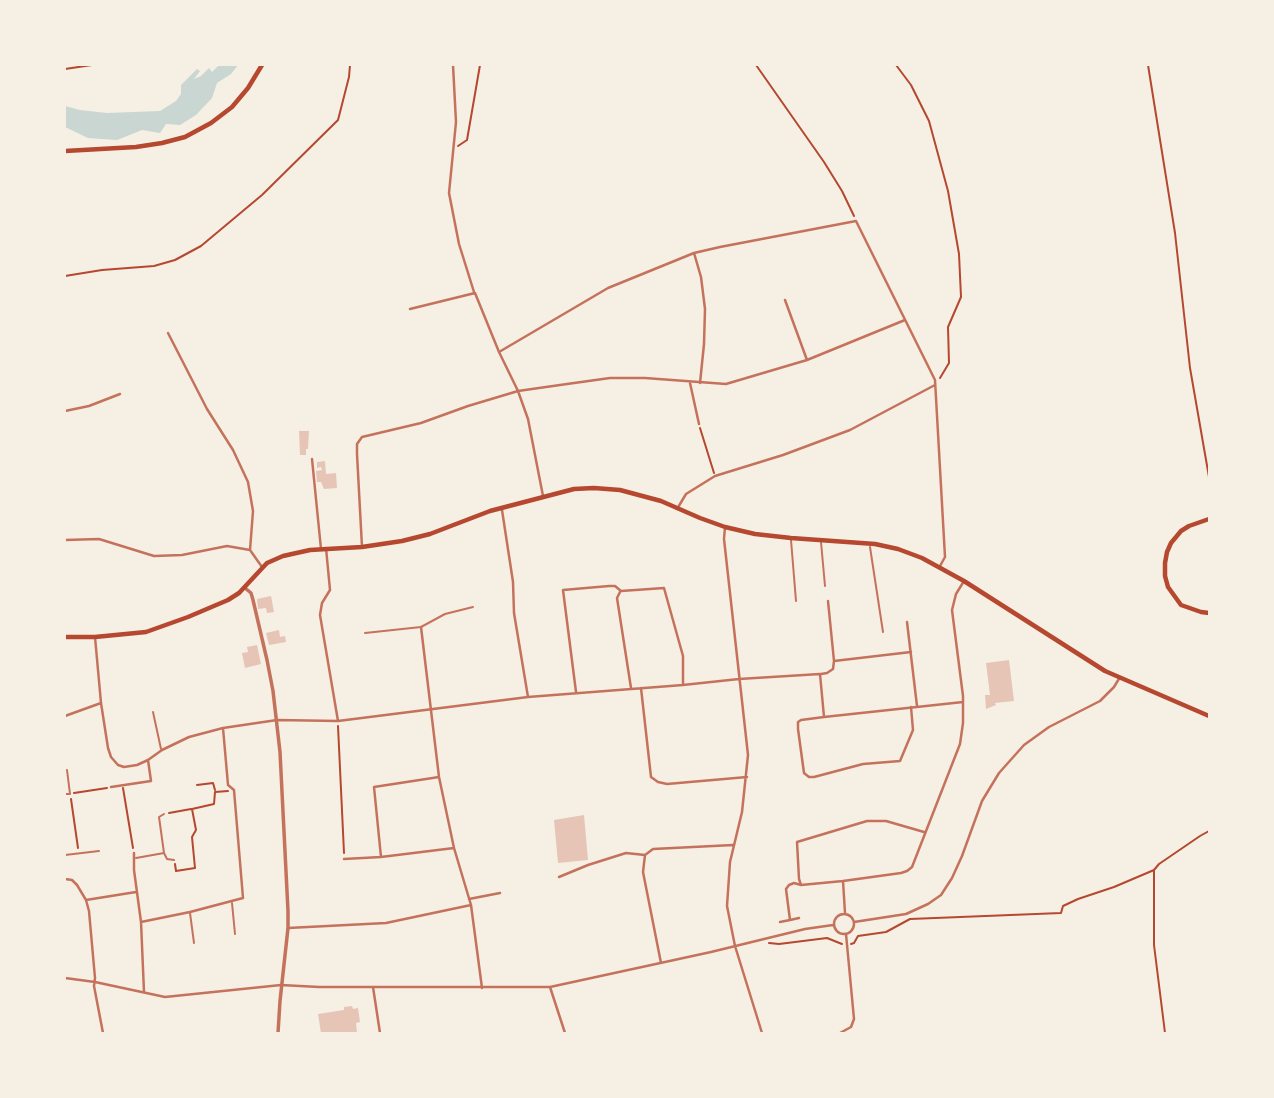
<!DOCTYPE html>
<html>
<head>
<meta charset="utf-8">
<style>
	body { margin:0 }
	#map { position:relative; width:1274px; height:1098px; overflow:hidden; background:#f6efe4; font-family:Lato,sans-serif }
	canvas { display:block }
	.frame { position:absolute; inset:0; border:66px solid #f6efe4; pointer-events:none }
</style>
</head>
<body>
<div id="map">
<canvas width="1274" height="1098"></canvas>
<div class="frame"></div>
</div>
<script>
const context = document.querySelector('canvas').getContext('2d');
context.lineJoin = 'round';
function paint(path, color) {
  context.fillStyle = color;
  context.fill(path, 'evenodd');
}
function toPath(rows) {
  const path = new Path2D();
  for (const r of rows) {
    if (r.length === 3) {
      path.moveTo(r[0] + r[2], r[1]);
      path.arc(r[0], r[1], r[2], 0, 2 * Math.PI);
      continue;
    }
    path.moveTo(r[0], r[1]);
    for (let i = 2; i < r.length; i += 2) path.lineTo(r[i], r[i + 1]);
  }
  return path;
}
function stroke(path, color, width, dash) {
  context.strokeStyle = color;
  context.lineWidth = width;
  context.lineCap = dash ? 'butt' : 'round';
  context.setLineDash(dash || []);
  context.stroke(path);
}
paint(toPath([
	[219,65,238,65,231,74,217,83,212,98,196,115,180,125,166,124,160,133,142,130,117,140,88,138,65,127,65,106,80,110,107,113,160,111,176,101,181,94,181,85,197,69,200,71,194,79,201,76,209,68,212,72]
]), '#c9d6d2');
paint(toPath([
	[299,431,309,431,308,449,306,449,306,455,300,455],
	[325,461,326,474,336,473,337,488,324,489,321,482,317,482,316,471,322,470,321,467,317,468,317,462],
	[271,596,274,612,267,613,266,608,258,609,257,599],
	[279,630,280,637,285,636,286,642,269,645,266,633],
	[257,645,261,664,245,668,242,653,248,652,247,647],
	[1009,660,1014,701,995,703,996,705,986,709,985,695,990,695,986,663],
	[584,815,588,860,558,863,554,820],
	[352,1006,353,1009,358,1008,360,1022,356,1023,357,1032,321,1033,318,1014,344,1010,344,1007]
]), '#e6c5b7');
stroke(toPath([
	[756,65,824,162,842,191,854,216],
	[896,65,911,85,929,121,948,191,959,254,961,297,948,327,949,363,940,378],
	[1148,65,1175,233,1190,368,1209,477],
	[65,69,92,65],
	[458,146,467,140,480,65],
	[65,276,102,270,154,266,175,260,201,246,262,195,338,120,349,77,350,65],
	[700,428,714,473],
	[338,726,344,853],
	[197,785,213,783,215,790],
	[123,788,133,848],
	[74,793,107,788],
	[71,799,78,848],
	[169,813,191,809],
	[175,864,176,871,195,868,192,837,196,830,192,809,214,804,215,792,228,791],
	[1154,871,1154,945,1165,1033],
	[769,943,779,944,827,938,842,944],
	[851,944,854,943,858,936,886,932,910,919,1061,913,1063,906,1078,899,1114,887,1154,870,1159,864,1200,836,1209,831]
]), '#b5482f', 2);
stroke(toPath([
	[791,540,796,601],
	[821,542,825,586],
	[870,547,883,632],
	[365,633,421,627,445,614,473,607],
	[153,712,161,749],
	[65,794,70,794,67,770],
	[164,814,159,817,164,853,167,859,174,860],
	[65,855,99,851],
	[136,858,164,853],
	[232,903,235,934],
	[190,913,194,943]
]), '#c5725c', 2);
stroke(toPath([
	[453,65,456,122,449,193,459,244,474,292],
	[694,253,701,277,705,309,704,344,700,383],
	[785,300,807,360],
	[410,309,475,293,499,352,518,391,528,419,543,496],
	[168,333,207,409,233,450,248,482,253,511,250,550],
	[499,352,608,288,694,253,720,247,856,221,935,380,945,557,940,566],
	[690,383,699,424],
	[65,411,89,406,120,394],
	[312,459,321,549],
	[677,509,686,494,715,476,783,455,850,430,935,385],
	[502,510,513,582,514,613,528,697],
	[725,527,724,539,748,755,742,812,730,862,727,906,735,946,762,1033],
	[65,540,99,539,154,556,182,555,227,546,250,550,262,567],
	[362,547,357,454,357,444,362,437,421,423,468,406,518,391,567,384,610,378,645,378,726,384,807,360,905,320],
	[326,548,330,590,322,603,320,615,338,721],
	[620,592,617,598,631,688],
	[828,601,834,661,911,652],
	[907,622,917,706],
	[421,627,439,777,454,848,471,905,482,988],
	[95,637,101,703,108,748,111,757,118,765,124,767,137,765,148,760,162,750,189,737,223,728,277,720,338,721,528,697,683,685,739,679,820,674,824,717,963,702],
	[821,674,827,673,833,669,834,661],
	[641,688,651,777,658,782,667,784,747,777],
	[576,692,563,590,609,586,615,586,621,591,664,588,683,656,683,685],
	[65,716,101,703],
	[824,717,801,720,798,722,798,729,804,773,809,777,814,777,863,764,900,761,913,730,911,707],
	[111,787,151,781,148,760],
	[134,853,134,870,141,922,144,992],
	[381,857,374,787,439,777],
	[344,859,381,857,454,848],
	[559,877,588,865,626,853,645,855],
	[65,879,72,880,77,885,86,900,89,911,95,978,94,986,103,1033],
	[801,885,799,879,797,842,867,821,886,821,924,832],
	[469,899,500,893],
	[86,900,136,892],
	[845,913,843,881,901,873,907,871,912,867,960,744,963,723,963,696,952,610,956,594,964,581],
	[844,924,10],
	[790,920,799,918],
	[141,922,190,912,243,898,234,790,228,785,223,728],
	[780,922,790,920,786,889,789,885,794,883,801,885,843,881],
	[854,922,906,914,928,904,941,895,952,878,962,856,982,801,999,773,1024,745,1049,727,1100,701,1114,687,1120,677],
	[288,928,386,923,471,905],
	[661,963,643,872,645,855,653,849,733,845],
	[65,978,95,982,165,997,281,985,319,987,550,987,711,952,805,929,833,925],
	[373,987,380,1033],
	[550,987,565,1033],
	[840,1033,851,1027,854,1019,846,934]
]), '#c5725c', 2.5);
stroke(toPath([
	[245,588,251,593,253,600,267,660,273,691,280,752,288,911,288,928,280,1001,278,1033]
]), '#c5725c', 3.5);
stroke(toPath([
	[1209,519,1189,526,1181,531,1171,543,1167,552,1165,563,1165,576,1168,587,1181,605,1201,612,1209,613],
	[65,637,95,637,146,632,188,617,228,600,239,593,267,563,283,556,310,550,362,547,402,541,430,534,490,511,574,489,594,488,620,490,661,501,700,518,725,527,755,534,791,538,875,544,898,549,922,558,964,581,1105,671,1209,716]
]), '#b5482f', 4.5);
stroke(toPath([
	[65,151,136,147,162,143,185,137,211,123,232,107,248,88,262,65]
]), '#b5482f', 4.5);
</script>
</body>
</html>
